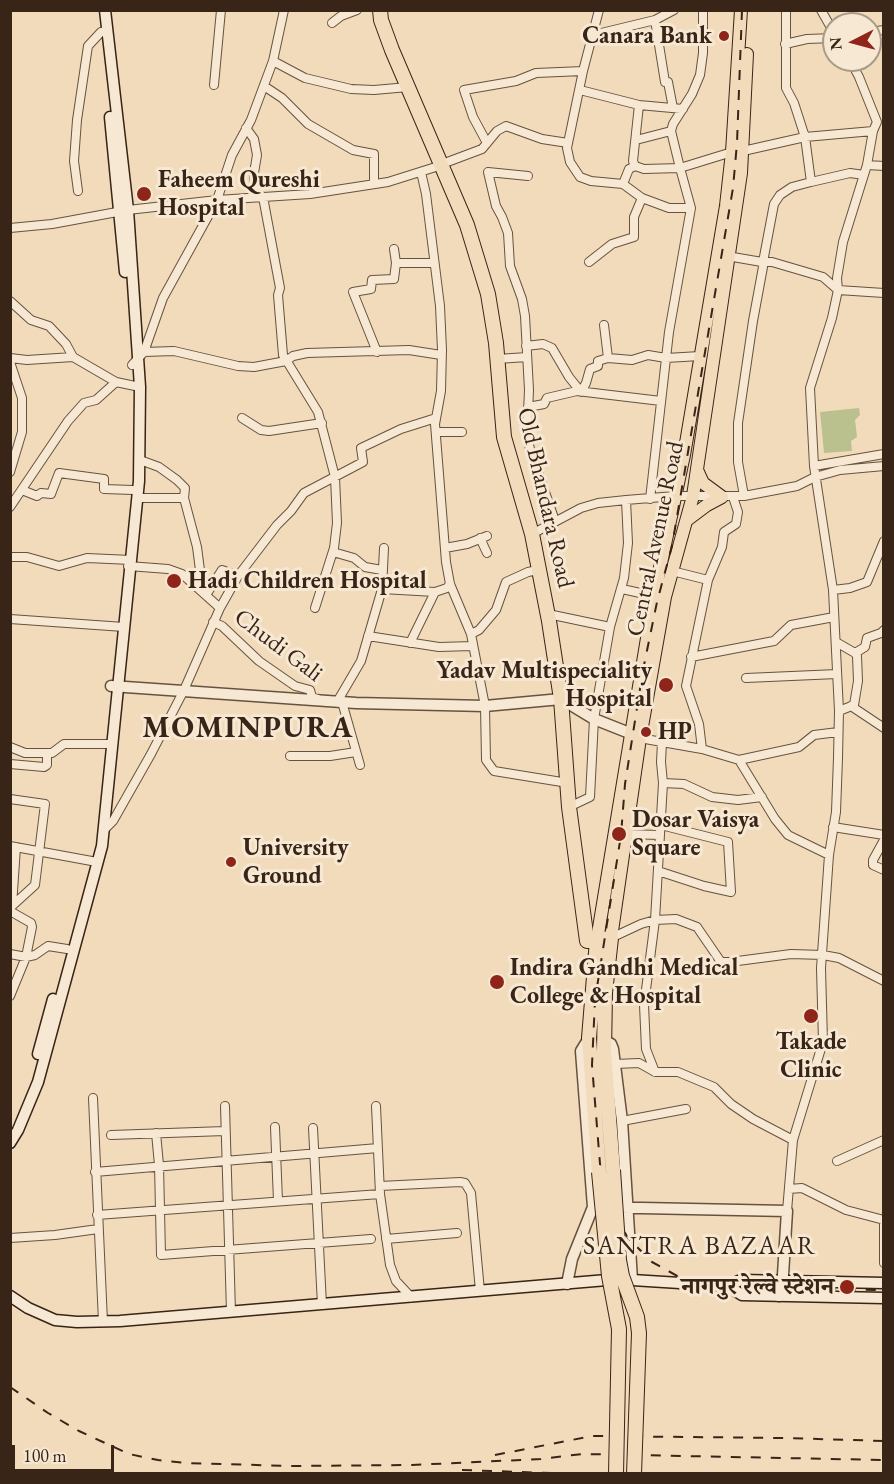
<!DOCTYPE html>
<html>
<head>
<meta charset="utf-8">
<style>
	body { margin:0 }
	#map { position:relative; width:894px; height:1484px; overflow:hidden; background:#f1dbba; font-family:"EB Garamond",serif }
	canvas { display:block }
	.frame { position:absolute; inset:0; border:12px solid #392418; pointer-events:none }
	.north { position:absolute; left:822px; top:12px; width:60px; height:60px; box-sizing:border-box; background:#f6e8d2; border:2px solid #aa9a88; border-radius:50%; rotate:264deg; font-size:16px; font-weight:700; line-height:24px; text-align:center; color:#392418 }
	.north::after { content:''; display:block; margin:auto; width:21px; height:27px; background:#8f2418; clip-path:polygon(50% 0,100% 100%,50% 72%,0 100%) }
	.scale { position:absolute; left:12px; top:1445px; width:102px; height:27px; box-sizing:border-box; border:3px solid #392418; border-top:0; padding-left:8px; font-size:18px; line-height:21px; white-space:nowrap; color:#392418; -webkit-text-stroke:4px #f6e8d2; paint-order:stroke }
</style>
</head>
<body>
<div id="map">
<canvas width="894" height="1484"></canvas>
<div class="frame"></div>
<div class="north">N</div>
<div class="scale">100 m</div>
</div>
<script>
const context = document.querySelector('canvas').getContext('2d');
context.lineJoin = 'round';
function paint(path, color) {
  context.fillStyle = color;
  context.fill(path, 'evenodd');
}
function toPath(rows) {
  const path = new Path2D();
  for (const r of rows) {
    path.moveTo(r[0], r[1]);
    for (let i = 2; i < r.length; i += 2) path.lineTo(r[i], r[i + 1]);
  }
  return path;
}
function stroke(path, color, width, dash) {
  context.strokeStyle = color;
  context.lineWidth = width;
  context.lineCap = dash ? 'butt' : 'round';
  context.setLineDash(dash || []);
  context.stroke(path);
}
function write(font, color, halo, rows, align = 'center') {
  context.font = font + ' "EB Garamond","Noto Serif Devanagari",serif';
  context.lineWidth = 6;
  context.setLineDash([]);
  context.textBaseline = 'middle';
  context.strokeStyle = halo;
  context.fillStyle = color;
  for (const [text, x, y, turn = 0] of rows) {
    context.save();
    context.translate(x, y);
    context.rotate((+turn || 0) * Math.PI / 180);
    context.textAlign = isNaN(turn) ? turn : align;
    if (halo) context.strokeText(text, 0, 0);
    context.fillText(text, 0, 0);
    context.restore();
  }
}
paint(toPath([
	[859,408,860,415,855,420,857,437,851,441,852,451,824,453,820,412]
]), '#bbc08f');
const minor = toPath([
	[599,10,583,71,567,148,570,162,580,177,591,181,623,184,642,198,669,208,691,208],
	[821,10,834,33],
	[655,20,665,82,668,82,673,108],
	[332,23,341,16,357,10],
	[870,32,884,30],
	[593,35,655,20,674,10],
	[785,44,807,39,834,38],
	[273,61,305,78,351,89,374,90,408,87],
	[214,85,221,10],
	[264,86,282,98,308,124,353,150,374,154,374,184],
	[580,90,639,105,683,109],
	[246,128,254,139,257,155,254,173,256,193,263,197,280,288,278,295,283,355,318,412,335,477,337,523,334,548,315,608],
	[636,140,671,131],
	[487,143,473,117,464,90,516,81,536,73,583,71],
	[442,164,482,149,497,131,506,126,542,139,568,143],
	[867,165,884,166],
	[635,166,644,169,680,168,671,131,673,124,692,94,700,75,703,53,703,10],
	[421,172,426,194,440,306,442,350,441,391,435,424,446,562,450,584,471,634,485,706,486,760,494,771,568,783],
	[528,176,488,172,496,206,502,217,508,233,510,266,522,299,525,316,529,390,527,435,530,449,555,521],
	[811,182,850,173,864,175],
	[623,184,629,169,635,166,633,161,639,105],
	[78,191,74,161,77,120,88,46,101,32],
	[10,228,52,224,128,210,217,200,310,194,388,182,442,165],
	[589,262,612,244,634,237,634,217,642,198],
	[762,262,772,262,823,277,838,290,884,293],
	[763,262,774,204,780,195,792,187,811,182,805,137,794,103,786,88,786,10],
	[396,263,434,263],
	[10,301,31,320,49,326,66,344,73,357,116,382,140,387],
	[604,325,608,358,632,360,648,355,666,358,700,356],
	[526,346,543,344,552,348,569,377,581,392,586,383,590,369,598,366,598,361,608,358],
	[144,352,174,351,238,366,254,367,286,361,293,356,307,353,409,350,441,355],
	[377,352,353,292,371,289,372,280,394,279,396,263,394,249],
	[10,358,27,360,73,357],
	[497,359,527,357],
	[10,362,22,398,22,432,10,472],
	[132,365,144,352,163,298,217,200,232,155,251,120,273,61,284,10],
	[528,407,544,404,547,398,577,391,661,401],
	[242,418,261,430,269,431,322,423],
	[436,432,462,432],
	[140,460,159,467,177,480,185,488,184,498,197,547,201,578,198,588],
	[814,466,884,454],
	[22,490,37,496,41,493,51,494,59,473,104,479,104,489,133,490],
	[744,496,797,486,815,477,840,470,884,466],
	[138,498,184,498],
	[650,499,669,332,691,208,680,168,732,152,743,151,805,137,873,131],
	[10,507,68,421,84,403,96,400,116,382],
	[532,534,581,508,598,503,626,500],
	[480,538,487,553],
	[445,548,467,544,487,536],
	[333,552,354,558,365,567,382,570],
	[10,557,27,557,59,566,87,558,131,560],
	[708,580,722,547,724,532,736,524,738,512,733,497],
	[382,589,435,592],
	[622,589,654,596],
	[833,590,850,588,867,582,884,541],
	[206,595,222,570,238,576],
	[220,608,238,576,277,525,291,511,304,493,363,462,361,448,401,429,436,418],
	[548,614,610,627],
	[10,619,124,627],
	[213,622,222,626,259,661,295,686,310,690,312,697,318,699],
	[471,634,479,630,496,610,506,582,528,572,538,570],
	[368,636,439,647,472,646],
	[836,642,855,653,857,656,858,681,854,705,839,711],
	[410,643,435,592,447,588,450,584],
	[855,653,865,647,867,638,881,633,884,630],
	[691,657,774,641,791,625,834,617],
	[746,678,837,674],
	[337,702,361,661,382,589,384,548],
	[342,702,360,765],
	[851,706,884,728],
	[662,742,702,749,699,724,686,686,708,580,672,571],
	[10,747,25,753,52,753,64,744,112,744],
	[702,749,739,760,775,819,788,835,829,855],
	[290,756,330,756,356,752],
	[739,760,799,747,814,735,838,732],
	[10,764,44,767,47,765,47,753],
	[663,783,684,784,712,797,738,800,762,797],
	[10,799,45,804,35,885,13,905],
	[569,807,590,797,594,719,610,627,624,578,628,543,626,500,675,496,744,496,738,462,738,423,753,321,763,267,762,262,727,256],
	[833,827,884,835],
	[104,830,113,821,151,754,184,690,220,608,182,574,168,569,128,566],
	[626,834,660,835],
	[884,840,873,860,873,865,884,870],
	[10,846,97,862],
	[658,871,704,886,731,892,728,842,661,825],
	[12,906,16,847],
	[10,911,31,923,32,927,26,957,10,996],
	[611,938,641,924,655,920,663,783,661,762,662,742,640,738],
	[10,954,26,957,35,955,48,946,67,949],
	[615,1064,639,1063,655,1072,678,1072,714,1087,731,1104,753,1119,793,1140],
	[655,1072,646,1049,644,1005,655,920,676,919,697,927,721,962,730,962,791,954,823,955,839,958,884,981],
	[93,1098,103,1322],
	[225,1106,231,1312],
	[376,1106,380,1194,390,1265,396,1281,411,1297],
	[622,1121,686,1109],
	[275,1127,278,1201],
	[313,1128,322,1305],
	[156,1133,159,1165,161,1255,371,1239],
	[111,1135,225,1131],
	[837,1161,884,1140],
	[95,1172,378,1148],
	[380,1186,460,1182,465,1183,471,1193,480,1291],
	[789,1189,802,1188,846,1210,884,1220],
	[787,1211,793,1140,823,1042,821,968,829,855,836,812,838,758,839,711,833,590,814,466,810,388,832,318,838,290,837,278,843,242,867,165,873,131,877,122,859,77,850,60],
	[97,1215,380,1194],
	[884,1225,884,1263],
	[10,1238,55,1235,98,1229],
	[386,1239,457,1233]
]);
const tertiary = toPath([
	[111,686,356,703,485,706,561,699,594,719,637,736],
	[604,1040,611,1044,613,1049,622,1121,632,1280],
	[593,1207,787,1211,783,1275,779,1296],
	[567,1284,572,1259,593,1207,581,1051,589,1038]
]);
const secondary = toPath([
	[110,117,125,272],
	[38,1054,53,999],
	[10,1143,18,1130,38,1082,102,846,139,481,140,387,128,210,105,10],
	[728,1286,742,1295,884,1298],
	[10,1296,28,1308,55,1320,77,1322,120,1321,607,1280,632,1280,728,1286,741,1280,884,1283]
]);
const primary = toPath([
	[687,520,707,505,722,497,703,483,697,470],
	[611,938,640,738,665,597,693,496,741,173,747,54],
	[597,940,654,596,684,455,726,206,732,152,741,10]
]);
const trunk = toPath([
	[380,10,381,20,392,50,467,225,488,294,496,343,504,437,532,534,549,621,561,699,569,807,587,941,611,938,605,993,604,1052,613,1170],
	[597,940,589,1038,599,1172]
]);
stroke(minor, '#675240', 10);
stroke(tertiary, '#675240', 13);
stroke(secondary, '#392418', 13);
stroke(primary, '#392418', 14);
stroke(trunk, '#392418', 16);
stroke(minor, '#f6e8d2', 8);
stroke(tertiary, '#f6e8d2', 10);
stroke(secondary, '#f6e8d2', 10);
stroke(primary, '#f1dbba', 12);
stroke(trunk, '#f1dbba', 14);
stroke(toPath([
	[742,10,737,143,733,188,672,546,657,602,643,670,625,784,621,835,595,1000,592,1065,600,1164,604,1188,611,1209,628,1238,652,1262,681,1278,702,1285,732,1288,884,1290],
	[10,1387,48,1413,79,1431,129,1454,158,1460,185,1463,292,1466,412,1465,541,1459,582,1454,884,1460],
	[495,1455,592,1436,785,1438,884,1441],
	[462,1470,579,1474]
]), '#392418', 2, [10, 10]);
const trunkBridge = toPath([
	[613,1170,619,1260,622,1276,637,1317,639,1333,634,1474],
	[599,1172,609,1276,619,1329,616,1474]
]);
stroke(trunkBridge, '#392418', 16, []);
stroke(trunkBridge, '#f1dbba', 14);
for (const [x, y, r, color] of [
	[724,36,6,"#8f2418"],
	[144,194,8,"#8f2418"],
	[174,581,8,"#8f2418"],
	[666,685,8,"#8f2418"],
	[646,732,6,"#8f2418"],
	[619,834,8,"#8f2418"],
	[231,862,6,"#8f2418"],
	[497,982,8,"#8f2418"],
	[811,1016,8,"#8f2418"],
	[847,1287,8,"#8f2418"]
]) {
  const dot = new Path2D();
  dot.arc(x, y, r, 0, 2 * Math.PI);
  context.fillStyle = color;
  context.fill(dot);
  stroke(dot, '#f6e8d2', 2);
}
write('bold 24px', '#392418', '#f6e8d2', [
	["Canara Bank",712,36,"right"],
	["Faheem Qureshi",158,180],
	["Hospital",158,208],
	["Hadi Children Hospital",188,581],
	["Yadav Multispeciality",652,671,"right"],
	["Hospital",652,699,"right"],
	["HP",658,732],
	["Dosar Vaisya",632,820],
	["Square",632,848],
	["University",243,848],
	["Ground",243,876],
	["Indira Gandhi Medical",510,968],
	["College & Hospital",510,996],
	["Takade",811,1042,"center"],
	["Clinic",811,1070,"center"],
	["नागपुर रेल्वे स्टेशन",834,1287,"right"]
], 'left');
write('24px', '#392418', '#f6e8d2', [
	["Old Bhandara Road",545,498,77],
	["Central Avenue Road",656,539,-78],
	["Chudi Gali",278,646,37]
]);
context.letterSpacing = '1.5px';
write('26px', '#392418', '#f6e8d2', [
	["SANTRA BAZAAR",700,1247]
]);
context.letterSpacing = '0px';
context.letterSpacing = '1.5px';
write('bold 30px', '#392418', '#f6e8d2', [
	["MOMINPURA",248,729]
]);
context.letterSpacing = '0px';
</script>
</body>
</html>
